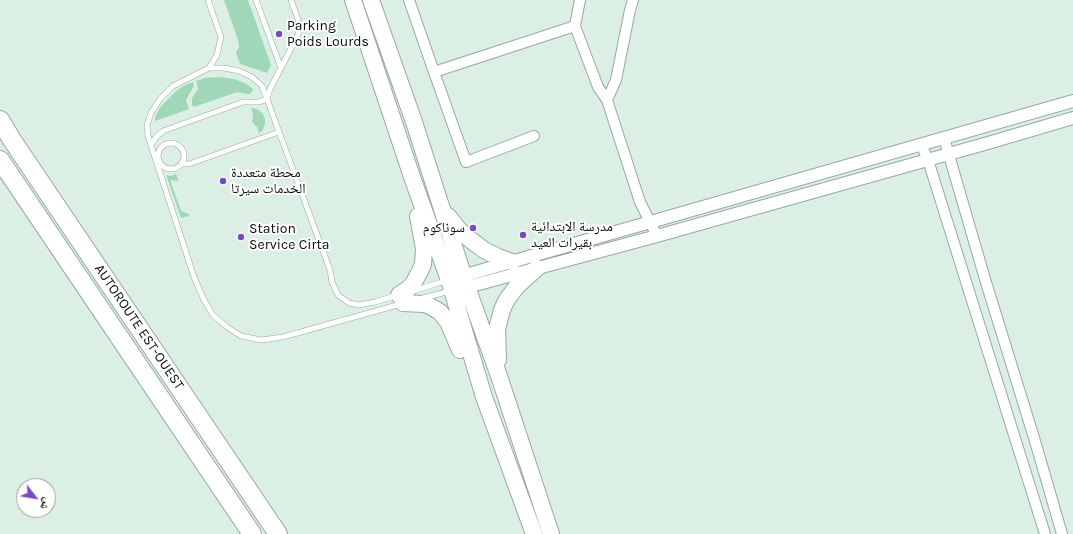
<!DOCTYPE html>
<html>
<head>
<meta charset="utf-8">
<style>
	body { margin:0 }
	#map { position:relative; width:1073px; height:534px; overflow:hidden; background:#dcefe4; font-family:Karla,"Noto Naskh Arabic",sans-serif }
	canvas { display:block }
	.north { position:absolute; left:16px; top:478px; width:40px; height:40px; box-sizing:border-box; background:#fff; border:1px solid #9c9f9d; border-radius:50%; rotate:121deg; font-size:11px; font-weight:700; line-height:16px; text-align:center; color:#080e0a }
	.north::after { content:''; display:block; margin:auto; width:14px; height:18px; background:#7a49c1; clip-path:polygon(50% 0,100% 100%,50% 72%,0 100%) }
</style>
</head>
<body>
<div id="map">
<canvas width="1073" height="534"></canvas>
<div class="north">ش</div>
</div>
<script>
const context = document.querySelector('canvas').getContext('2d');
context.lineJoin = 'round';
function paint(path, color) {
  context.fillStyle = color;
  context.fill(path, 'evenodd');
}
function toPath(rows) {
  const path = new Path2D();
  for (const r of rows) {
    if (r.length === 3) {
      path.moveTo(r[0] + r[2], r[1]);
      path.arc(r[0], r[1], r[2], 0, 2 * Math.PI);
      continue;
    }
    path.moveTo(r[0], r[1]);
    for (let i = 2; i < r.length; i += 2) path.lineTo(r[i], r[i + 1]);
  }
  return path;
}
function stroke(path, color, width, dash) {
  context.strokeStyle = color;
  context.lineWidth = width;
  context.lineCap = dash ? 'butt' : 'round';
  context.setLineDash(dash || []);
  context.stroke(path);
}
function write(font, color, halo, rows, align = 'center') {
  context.font = font + ' Karla,"Noto Naskh Arabic",sans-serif';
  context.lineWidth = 4;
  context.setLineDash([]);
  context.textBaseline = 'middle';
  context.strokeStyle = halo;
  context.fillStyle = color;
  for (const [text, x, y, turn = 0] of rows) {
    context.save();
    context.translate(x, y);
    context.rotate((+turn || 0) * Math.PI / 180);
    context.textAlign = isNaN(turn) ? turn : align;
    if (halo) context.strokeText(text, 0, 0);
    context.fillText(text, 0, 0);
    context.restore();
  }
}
paint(toPath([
	[224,0,248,0,271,65,267,73,240,64,236,53,239,47,238,40],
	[218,77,235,79,248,85,253,89,252,92,250,94,247,94,237,92,194,107,192,105,192,98,198,89,197,84,196,81,205,78],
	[193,82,194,86,188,96,186,101,189,109,155,121,155,117,161,106,174,93,183,86],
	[251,108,257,109,263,114,265,119,265,123,264,127,262,131,259,133,257,127,252,122,253,114],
	[176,174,179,181,170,180,181,211,189,214,189,216,181,218,166,175,171,176]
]), '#9fd7b8');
const service = toPath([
	[208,0,221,37,217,55,209,68,173,86,160,99,151,113,147,125,148,136,194,277,204,300,213,315,227,327,241,336,261,340,283,337,401,304],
	[256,0,281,68],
	[291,0,300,25,298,35,270,89,267,99,330,270,332,282,338,295,349,303,359,305,375,302,398,295],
	[171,156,13],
	[151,145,157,136,163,131,243,102,259,102,267,99,262,86,252,77,239,71,224,68,209,68],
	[181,164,189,164,279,132],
	[413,291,448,280],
	[423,298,450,291]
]);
const minor = toPath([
	[409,0,434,72,575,26],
	[580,0,575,26,598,87,607,100,640,202,657,236],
	[434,72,466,162,534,136],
	[607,100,616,80,630,10,633,0],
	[944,138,985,279,1035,441,1062,534],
	[921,144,928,160,1045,534]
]);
const tertiary = toPath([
	[455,278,1073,101],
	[460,289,657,236,988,143,1073,118]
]);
const trunk = toPath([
	[353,0,412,177,449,280,484,397,534,534],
	[371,0,414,122,467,287,499,376,551,534],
	[448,216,460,231,472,241,484,250,498,257,512,262],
	[399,295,408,289,413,284,420,271,423,264,424,249,418,216],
	[403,303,424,304,430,306,440,312,448,322,460,350],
	[498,360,497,329,502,310,506,301,517,286,537,268]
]);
const motorway = toPath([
	[0,120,12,140,278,534],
	[0,160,252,534]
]);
stroke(service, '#97a99e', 6);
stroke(minor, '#97a99e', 12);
stroke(tertiary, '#97a99e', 14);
stroke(trunk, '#97a99e', 18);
stroke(motorway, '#97a99e', 20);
stroke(service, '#fff', 5);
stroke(minor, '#fff', 10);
stroke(tertiary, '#fff', 12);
stroke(trunk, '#fff', 16);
stroke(motorway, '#fff', 18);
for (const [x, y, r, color] of [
	[279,34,4,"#7a49c1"],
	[223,181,4,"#7a49c1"],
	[473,228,4,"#7a49c1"],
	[523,235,4,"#7a49c1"],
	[241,237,4,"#7a49c1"]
]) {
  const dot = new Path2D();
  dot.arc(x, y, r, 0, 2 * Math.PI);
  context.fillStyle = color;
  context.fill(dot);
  stroke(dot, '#fff', 1.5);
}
write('14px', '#080e0a', '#fff', [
	["Parking",287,26],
	["Poids Lourds",287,42],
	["محطة متعددة",231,173],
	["الخدمات سيرتا",231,189],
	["مدرسة الابتدائية",531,227],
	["بقيرات العيد",531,243],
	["سوناكوم",465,228,"right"],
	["Station",249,229],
	["Service Cirta",249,245]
], 'left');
write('14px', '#080e0a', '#fff', [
	["AUTOROUTE EST-OUEST",139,327,56]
]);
</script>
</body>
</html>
